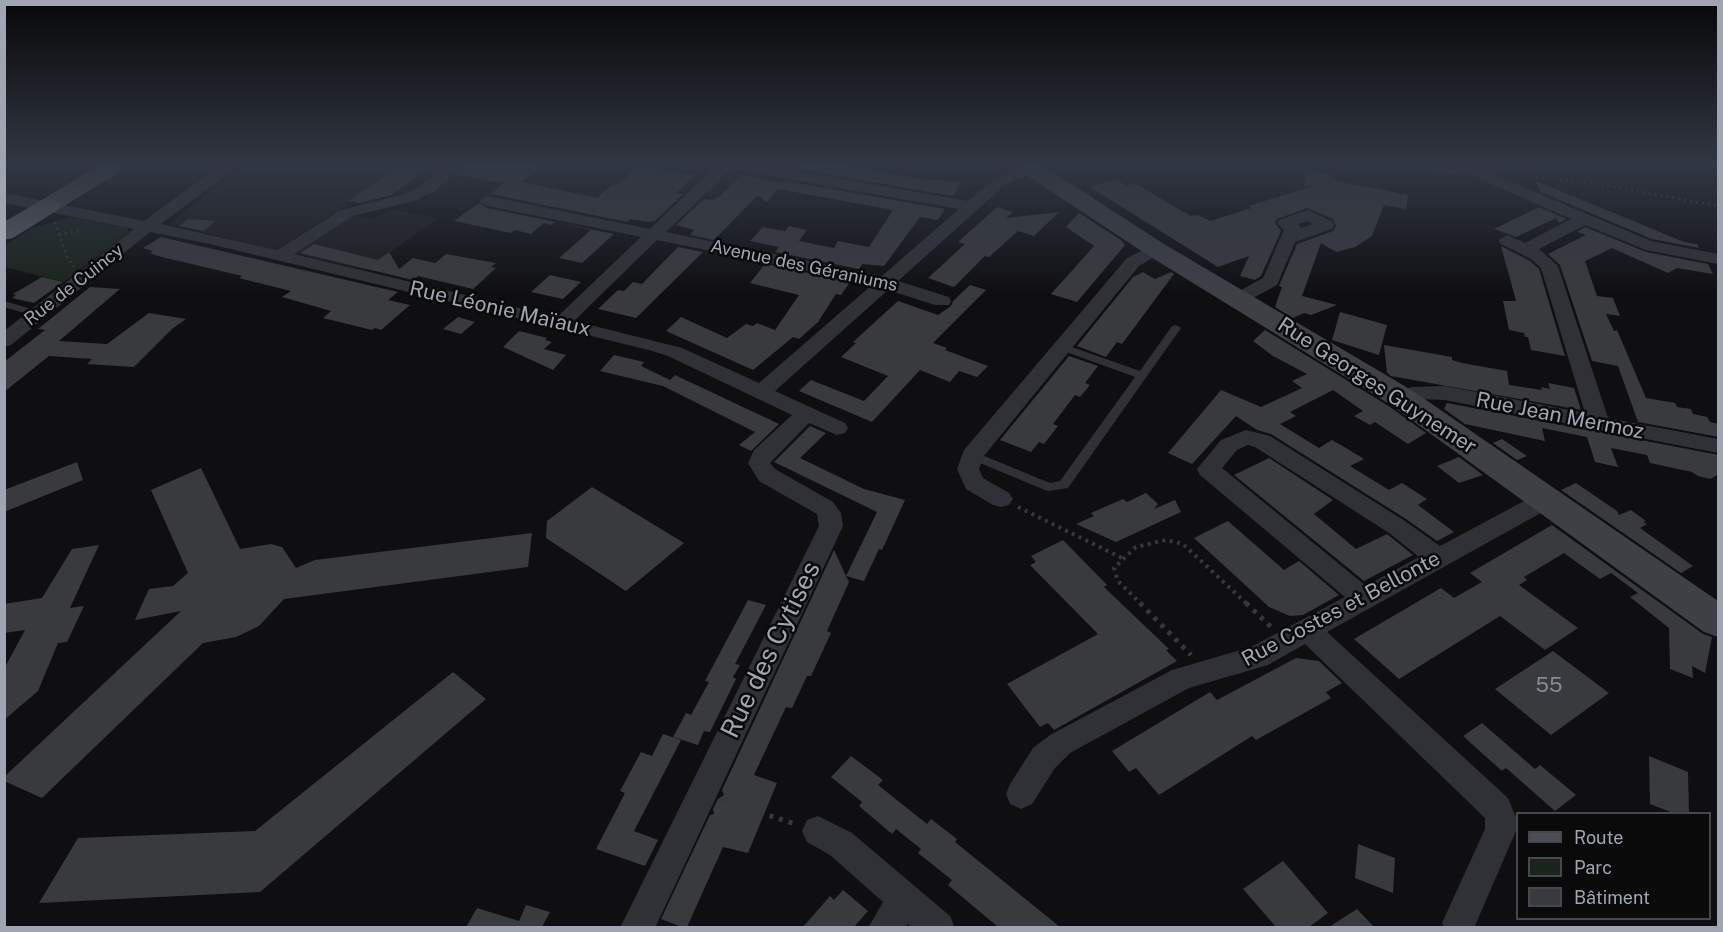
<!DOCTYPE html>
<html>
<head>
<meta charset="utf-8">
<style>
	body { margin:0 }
	#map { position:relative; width:1723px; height:932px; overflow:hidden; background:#0f0f11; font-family:"Public Sans",sans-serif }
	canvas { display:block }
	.frame { position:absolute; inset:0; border:6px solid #a0a5b2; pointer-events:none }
	.legend { position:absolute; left:1516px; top:812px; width:195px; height:108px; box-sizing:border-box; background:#0a0a0b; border:2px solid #46484e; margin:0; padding:8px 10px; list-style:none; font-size:18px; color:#a0a5b2 }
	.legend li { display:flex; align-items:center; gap:12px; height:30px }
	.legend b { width:30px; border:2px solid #46484e }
</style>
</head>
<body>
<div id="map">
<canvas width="1723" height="932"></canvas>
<div class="frame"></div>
<ul class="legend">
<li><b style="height:8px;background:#4c4e55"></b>Route</li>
<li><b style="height:16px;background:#1b231c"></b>Parc</li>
<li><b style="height:16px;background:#393a3e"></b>Bâtiment</li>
</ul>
</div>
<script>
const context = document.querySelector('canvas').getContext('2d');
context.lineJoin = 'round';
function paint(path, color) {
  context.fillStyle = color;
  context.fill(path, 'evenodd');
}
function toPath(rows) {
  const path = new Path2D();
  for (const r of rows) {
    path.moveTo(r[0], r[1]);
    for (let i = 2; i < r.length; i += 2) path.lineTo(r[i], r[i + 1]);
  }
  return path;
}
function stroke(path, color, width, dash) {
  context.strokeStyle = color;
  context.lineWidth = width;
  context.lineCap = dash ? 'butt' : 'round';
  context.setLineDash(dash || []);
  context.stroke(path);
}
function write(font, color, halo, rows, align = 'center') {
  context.font = font + ' "Public Sans",sans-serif';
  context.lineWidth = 5;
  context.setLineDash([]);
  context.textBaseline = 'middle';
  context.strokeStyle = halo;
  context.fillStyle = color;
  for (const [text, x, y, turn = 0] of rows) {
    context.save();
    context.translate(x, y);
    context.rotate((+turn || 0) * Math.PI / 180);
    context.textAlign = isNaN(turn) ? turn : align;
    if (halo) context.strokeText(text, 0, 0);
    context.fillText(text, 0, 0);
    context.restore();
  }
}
paint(toPath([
	[244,165,371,165,393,170,347,202,346,206,276,250,169,224],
	[393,210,439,218,365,270,293,253,350,215,372,219]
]), '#1b1b1e');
paint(toPath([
	[71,217,128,228,129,232,64,282,5,267,5,245,32,228]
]), '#1b231c');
paint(toPath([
	[461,165,542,165,522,182,597,198,613,184,617,185,638,167,695,175,676,193,683,194,655,221,648,222,630,219,627,222,491,194,505,183,453,174],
	[800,165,842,165,921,179,962,182,953,196,796,169],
	[400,166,426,170,391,195,359,203,348,201],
	[1308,170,1333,175,1332,180,1408,195,1406,209,1384,205,1372,236,1355,247,1336,252,1321,243,1302,296,1337,305,1311,315,1304,313,1293,318,1275,307,1282,287,1279,286,1297,244,1333,231,1336,226,1333,219,1307,208,1277,219,1275,223,1281,231,1261,276,1255,280,1240,276,1249,256,1218,267,1090,187,1116,179,1127,186,1134,183,1191,216,1198,215,1210,221,1251,208,1248,206,1311,187,1303,185],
	[736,174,783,183,785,181,945,209,938,220,920,217,884,266,862,264,859,269,775,252,779,247,750,241,763,227,785,231,789,226,807,230,799,241,834,248,838,241,869,247,893,210,778,189,766,202,758,195,714,240,690,235,694,230,676,225,704,199,712,200,719,197,739,177],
	[1534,180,1684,242,1697,244,1699,248,1652,239,1541,192],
	[479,203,487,208,614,234,582,263,559,258,591,230,555,222,551,225,544,223,531,234,515,230,511,233,454,221],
	[997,207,1013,212,1006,218,1059,212,1034,236,1018,231,989,257,985,256,954,287,928,278,965,244,958,242],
	[1539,207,1566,219,1559,223,1556,218,1516,237,1494,229],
	[1079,213,1121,240,1125,245,1077,302,1051,294,1094,246,1066,227],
	[188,219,215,221,204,231,179,226],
	[1585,227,1646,252,1708,264,1713,274,1677,268,1668,273,1612,248,1585,261,1597,296,1613,298,1620,316,1606,314,1614,331,1617,330,1646,398,1675,403,1677,407,1691,409,1693,414,1707,417,1710,422,1719,424,1719,437,1638,422,1618,366,1592,361,1560,265,1548,254,1586,235,1577,232],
	[161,237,398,292,388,300,410,305,381,330,375,328,372,330,323,318,331,311,282,297,291,291,239,278,242,276,158,256,150,253,153,251,143,248],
	[314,244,378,260,389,252,399,269,413,258,435,263,446,254,496,263,491,267,496,268,473,289,418,276,413,280,300,253],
	[1501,246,1530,261,1539,269,1565,356,1531,350,1528,337,1525,337,1524,333,1509,330,1503,301,1516,301],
	[678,247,703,252,636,318,598,309,618,290,624,291,633,282,642,284],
	[765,264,850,282,841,295,836,294,818,322,799,339,793,337,753,370,666,331,681,317,727,338,746,324,753,326,757,323,775,330,799,295,750,283],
	[1143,272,1155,279,1171,272,1174,274,1122,344,1117,342,1106,357,1077,346,1133,277],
	[550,275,581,282,563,299,531,292],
	[42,277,63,282,34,303,12,298,16,295,13,294],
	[970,285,986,290,933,343,947,348,945,350,988,366,977,377,959,371,950,382,920,370,872,422,799,391,811,380,864,401,888,376,841,357,856,343,853,342,898,301,938,315,951,306,953,301],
	[90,287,120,289,59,341,107,344,149,313,186,319,172,329,134,367,87,364,92,359,49,356,4,392,4,362,45,330,38,329],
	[1340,312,1387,325,1379,355,1332,340],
	[458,317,475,322,461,334,443,329],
	[1265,330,1390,407,1426,433,1408,444,1375,422,1370,425,1354,416,1363,411,1333,390,1290,412,1296,416,1280,424,1319,448,1332,440,1346,448,1364,459,1350,466,1389,490,1402,483,1427,499,1418,505,1454,532,1437,541,1406,519,1271,434,1257,430,1236,416,1192,464,1168,453,1221,390,1261,407,1302,388,1292,381,1307,374,1273,356,1253,341],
	[519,331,547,338,545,340,552,342,544,349,566,355,553,370,503,347],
	[1384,345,1452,357,1452,360,1462,363,1507,371,1509,385,1542,390,1541,387,1550,389,1548,383,1574,388,1581,410,1391,376,1387,373],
	[614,355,644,362,641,366,670,380,675,375,779,424,751,451,739,445,755,432,663,386,600,371],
	[1069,356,1098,366,1085,383,1090,385,1080,397,1075,395,1053,424,1058,426,1044,444,1039,442,1031,452,1000,440],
	[1447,403,1719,455,1719,474,1710,479,1698,476,1692,472,1650,463,1647,455,1611,448,1618,467,1595,462,1587,437,1542,428,1545,441,1465,424,1444,409],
	[810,426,826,433,800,458,864,489,905,500,882,550,879,549,864,581,846,576,849,582,827,631,831,633,811,676,807,676,792,708,786,707,754,775,777,783,748,853,723,847,687,927,682,927,661,919,710,815,714,814,713,809,718,799,724,795,722,790,834,550,846,576,877,512,774,462],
	[1502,439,1527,456,1517,460,1493,443],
	[1459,457,1483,475,1459,483,1437,466],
	[1269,458,1333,500,1314,514,1356,549,1387,534,1413,555,1364,581,1234,475],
	[77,462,83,480,4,512,4,490],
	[201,468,240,549,271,544,282,547,296,568,315,560,532,533,528,567,284,599,259,626,236,637,203,643,42,798,4,781,4,777,181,611,135,620,149,589,173,586,188,573,151,490],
	[1576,483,1617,511,1619,515,1631,510,1646,521,1643,522,1647,524,1640,528,1693,566,1681,573,1561,490],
	[592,487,684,543,626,591,546,538,547,521],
	[1146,493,1158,504,1154,509,1175,500,1181,512,1116,542,1076,524,1094,516,1091,513,1123,499,1127,502],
	[1228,521,1284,570,1299,561,1339,595,1303,615,1290,616,1269,607,1194,538],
	[1552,525,1703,634,1712,637,1705,673,1692,666,1693,678,1670,669,1669,628,1630,597,1638,593,1611,573,1600,579,1564,553,1524,577,1527,580,1519,585,1578,628,1545,650,1500,616,1399,679,1354,639,1441,588,1454,598,1482,582,1470,573],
	[1063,540,1107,585,1104,587,1169,649,1166,650,1177,661,1054,730,1048,723,1040,727,1007,684,1098,634,1030,565,1036,562,1031,556],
	[99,545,70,608,84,606,67,642,58,643,38,691,4,720,4,669,25,630,4,633,4,604,42,598,72,549],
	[748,600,766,605,735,664,740,665,733,677,736,679,710,732,704,731,698,745,673,737,686,713,691,715,709,682,705,681],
	[1553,651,1609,693,1551,735,1495,689],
	[1296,658,1319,661,1342,683,1326,692,1331,698,1256,740,1252,736,1159,795,1136,768,1129,772,1112,751,1210,692,1217,700],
	[453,672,486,699,260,892,39,903,78,838,255,831],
	[1482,723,1535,769,1540,765,1576,795,1555,811,1506,768,1502,771,1463,736],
	[663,734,681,740,634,831,658,840,645,866,596,849,625,793,620,791,641,752,652,756],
	[851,756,883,780,878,785,927,824,931,819,957,839,955,842,1060,927,998,927,948,885,952,880,918,853,921,849,896,829,892,834,859,806,862,802,831,777],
	[1649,756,1688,772,1689,813,1673,813,1650,804],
	[1358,844,1395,858,1393,893,1355,878],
	[1283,861,1328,913,1309,927,1276,927,1243,889],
	[843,890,868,911,854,927,803,927,830,896,834,900],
	[526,905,550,912,542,927,466,927,477,908,519,921],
	[1357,909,1374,927,1329,927]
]), '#393a3e');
stroke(toPath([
	[1524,176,1598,184,1718,206],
	[55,222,67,257,74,267],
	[59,235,83,229]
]), '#36383d', 3, [2, 4]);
stroke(toPath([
	[1018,507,1122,558],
	[1142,605,1118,581,1114,568,1136,547,1166,540,1183,544,1248,605]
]), '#36383d', 4, [3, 4.5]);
stroke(toPath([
	[1140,603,1191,655],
	[1246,603,1272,628],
	[722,800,798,825]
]), '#36383d', 5, [4, 6]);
paint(toPath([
	[4,301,42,312,43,314,38,317,4,307,4,301],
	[1176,325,1181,328,1068,488,1049,491,1045,490,968,458,966,455,968,452,972,451,1050,483,1060,481,1135,377,1058,349,1057,347,1058,345,1066,345,1140,371,1172,326,1176,325]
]), '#303136');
paint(toPath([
	[221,165,239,165,161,224,277,250,341,210,405,194,423,185,443,165,459,165,435,191,417,200,353,216,294,254,557,317,641,237,488,206,482,204,480,201,482,198,488,196,650,229,717,165,762,165,968,201,996,178,1026,165,1037,165,1040,168,1037,171,1006,184,898,281,949,297,951,301,949,305,935,305,888,290,775,391,845,423,848,428,845,433,837,435,809,423,770,463,775,469,833,502,841,513,843,526,655,928,620,928,819,526,817,514,759,481,748,463,754,450,792,415,668,356,649,350,210,244,150,232,11,345,4,347,4,331,134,229,4,203,4,193,144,221,221,165],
	[732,168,737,170,959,209,882,276,666,232,732,168],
	[657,240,867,283,873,284,759,383,682,348,574,321,657,240],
	[1402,165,1456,165,1497,170,1500,173,1497,176,1651,241,1718,254,1718,264,1646,250,1585,225,1539,249,1558,266,1608,418,1718,439,1718,453,1445,400,1421,399,1402,405,1395,403,1392,398,1395,393,1412,387,1445,386,1585,413,1541,268,1531,259,1501,244,1499,240,1507,235,1525,243,1571,219,1473,176,1410,170,1402,165],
	[1308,210,1332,221,1334,225,1332,229,1295,242,1277,285,1244,303,1232,303,1229,299,1232,295,1263,278,1284,230,1277,223,1279,220,1308,210],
	[1307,221,1313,224,1301,228,1298,224,1307,221],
	[1155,244,1161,245,1164,249,1161,253,1139,266,983,457,979,469,983,478,1009,493,1013,499,1009,505,1001,507,993,505,966,489,957,469,964,450,1127,258,1155,244],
	[1246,430,1270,436,1405,521,1440,546,1539,493,1547,491,1555,493,1559,499,1555,505,1327,632,1508,798,1518,822,1516,831,1474,928,1444,928,1442,923,1485,829,1485,818,1305,644,1268,665,1189,688,1070,753,1055,768,1032,804,1021,809,1010,804,1006,794,1010,784,1033,748,1050,735,1172,670,1251,647,1345,597,1200,475,1197,469,1221,440,1246,430],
	[1248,445,1255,447,1389,533,1419,557,1366,586,1222,468,1237,450,1248,445],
	[818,816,852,833,950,916,955,928,912,928,908,924,906,928,868,928,883,902,830,855,807,842,802,831,807,820,818,816]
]), '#303136');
paint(toPath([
	[1016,165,1042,165,1164,244,1413,391,1718,601,1718,637,1704,632,1391,405,1146,254,1019,170,1016,165]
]), '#3e4046');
paint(toPath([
	[99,165,125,165,122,170,56,211,48,213,40,211,36,206,40,201,99,165]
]), '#4c4e55');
paint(toPath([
	[48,199,56,201,60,206,56,211,13,238,4,240,4,222,40,201,48,199]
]), '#5c5f67');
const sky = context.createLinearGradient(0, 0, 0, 295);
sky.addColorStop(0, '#080809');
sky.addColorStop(0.56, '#313743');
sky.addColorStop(1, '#31374300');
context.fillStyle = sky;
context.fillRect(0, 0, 1723, 295);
write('18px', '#a0a5b2', '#0a0a0b', [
	["Avenue des Géraniums",804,266,12],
	["Rue de Cuincy",74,285,-38]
]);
write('21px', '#a0a5b2', '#0a0a0b', [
	["Rue Léonie Maïaux",500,309,13],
	["Rue Georges Guynemer",1377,386,33],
	["Rue Jean Mermoz",1560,416,11],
	["Rue Costes et Bellonte",1341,609,-28]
]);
write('21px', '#868a95', null, [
	["55",1549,686]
]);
write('26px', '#a0a5b2', '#0a0a0b', [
	["Rue des Cytises",771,650,-64]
]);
</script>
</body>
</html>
